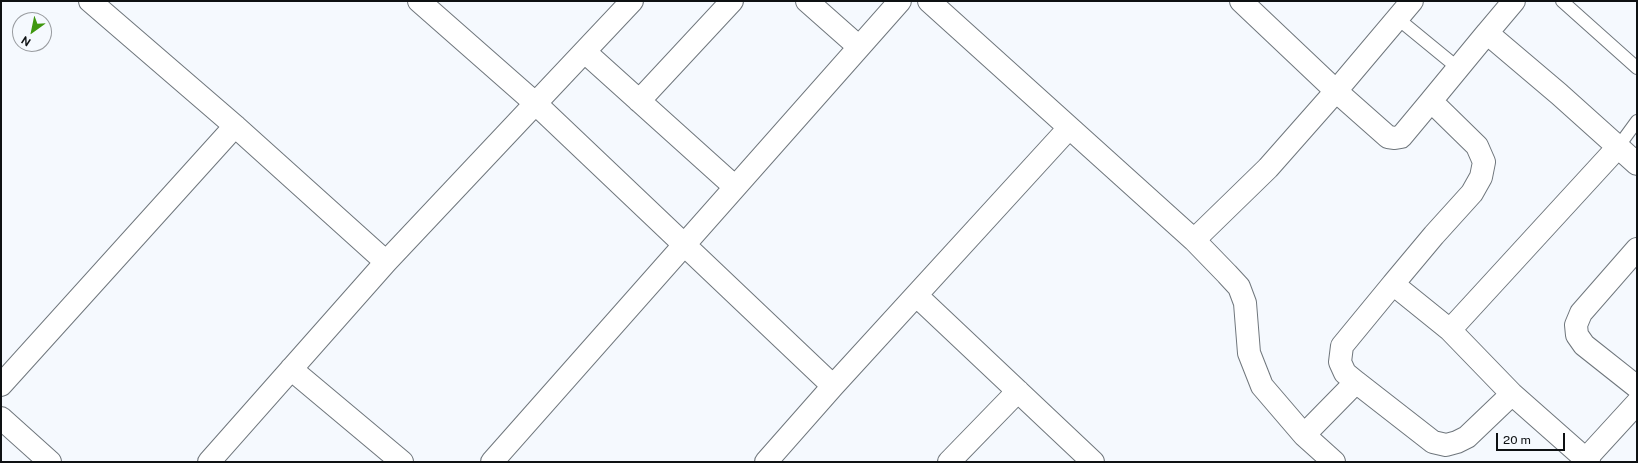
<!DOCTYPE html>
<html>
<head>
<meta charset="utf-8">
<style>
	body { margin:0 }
	#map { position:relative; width:1638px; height:463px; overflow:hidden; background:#f5f9fe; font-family:"Public Sans",sans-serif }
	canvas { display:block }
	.frame { position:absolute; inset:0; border:2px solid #0e1113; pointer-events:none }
	.north { position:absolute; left:12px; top:12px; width:40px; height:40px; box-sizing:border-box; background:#f5f9fe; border:1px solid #999ca0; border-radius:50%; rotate:213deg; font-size:11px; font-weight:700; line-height:16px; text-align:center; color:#0e1113 }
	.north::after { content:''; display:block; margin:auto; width:14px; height:18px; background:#3f970f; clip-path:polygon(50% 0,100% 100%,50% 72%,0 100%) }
	.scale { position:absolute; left:1496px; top:433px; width:69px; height:18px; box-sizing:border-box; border:2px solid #0e1113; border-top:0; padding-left:5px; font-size:12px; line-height:14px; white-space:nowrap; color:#0e1113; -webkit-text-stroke:3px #f5f9fe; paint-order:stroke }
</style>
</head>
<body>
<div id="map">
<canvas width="1638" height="463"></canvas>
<div class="frame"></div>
<div class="north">N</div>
<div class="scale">20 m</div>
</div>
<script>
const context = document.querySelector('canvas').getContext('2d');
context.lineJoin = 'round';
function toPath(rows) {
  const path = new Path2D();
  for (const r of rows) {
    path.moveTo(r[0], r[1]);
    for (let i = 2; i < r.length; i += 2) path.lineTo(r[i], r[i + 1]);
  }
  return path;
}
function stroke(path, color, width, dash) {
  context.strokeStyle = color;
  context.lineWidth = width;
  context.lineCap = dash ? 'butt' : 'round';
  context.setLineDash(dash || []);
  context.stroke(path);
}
const lane = toPath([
	[1562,1,1637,68],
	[1397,18,1458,68],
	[1618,147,1637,121]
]);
const street = toPath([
	[90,1,235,126,386,262],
	[419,1,535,103,833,386],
	[807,1,859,47],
	[929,1,1194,240,1227,274,1239,287,1245,303,1249,353,1262,386,1304,435,1334,462],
	[1241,1,1336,91,1388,137,1395,138,1401,137,1431,101],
	[1514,1,1487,33,1559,94,1637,164],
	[585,52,735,187],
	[639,101,732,1],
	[1194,240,1268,168,1336,91,1412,1],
	[1637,249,1581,313,1576,325,1577,335,1584,345,1637,387],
	[917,296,1093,462],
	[1450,330,1393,284,1434,235,1472,193,1481,177,1484,162,1477,146,1431,101,1487,33],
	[291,369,402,462],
	[1356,382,1345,373,1340,362,1342,346,1393,284],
	[1,385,235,126],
	[1304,435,1356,382,1433,442,1446,445,1457,442,1467,437,1512,394],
	[209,462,386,262,632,1],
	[492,462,900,1],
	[766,462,833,386,1069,128],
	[949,462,1018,391],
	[1589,462,1512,394,1450,330,1618,147]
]);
const secondary = toPath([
	[1,418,50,462],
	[1583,462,1637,403]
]);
stroke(lane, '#6f767c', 14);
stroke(street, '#6f767c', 24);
stroke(secondary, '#6f767c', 24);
stroke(lane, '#fff', 12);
stroke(street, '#fff', 22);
stroke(secondary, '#fff', 22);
</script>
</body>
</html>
